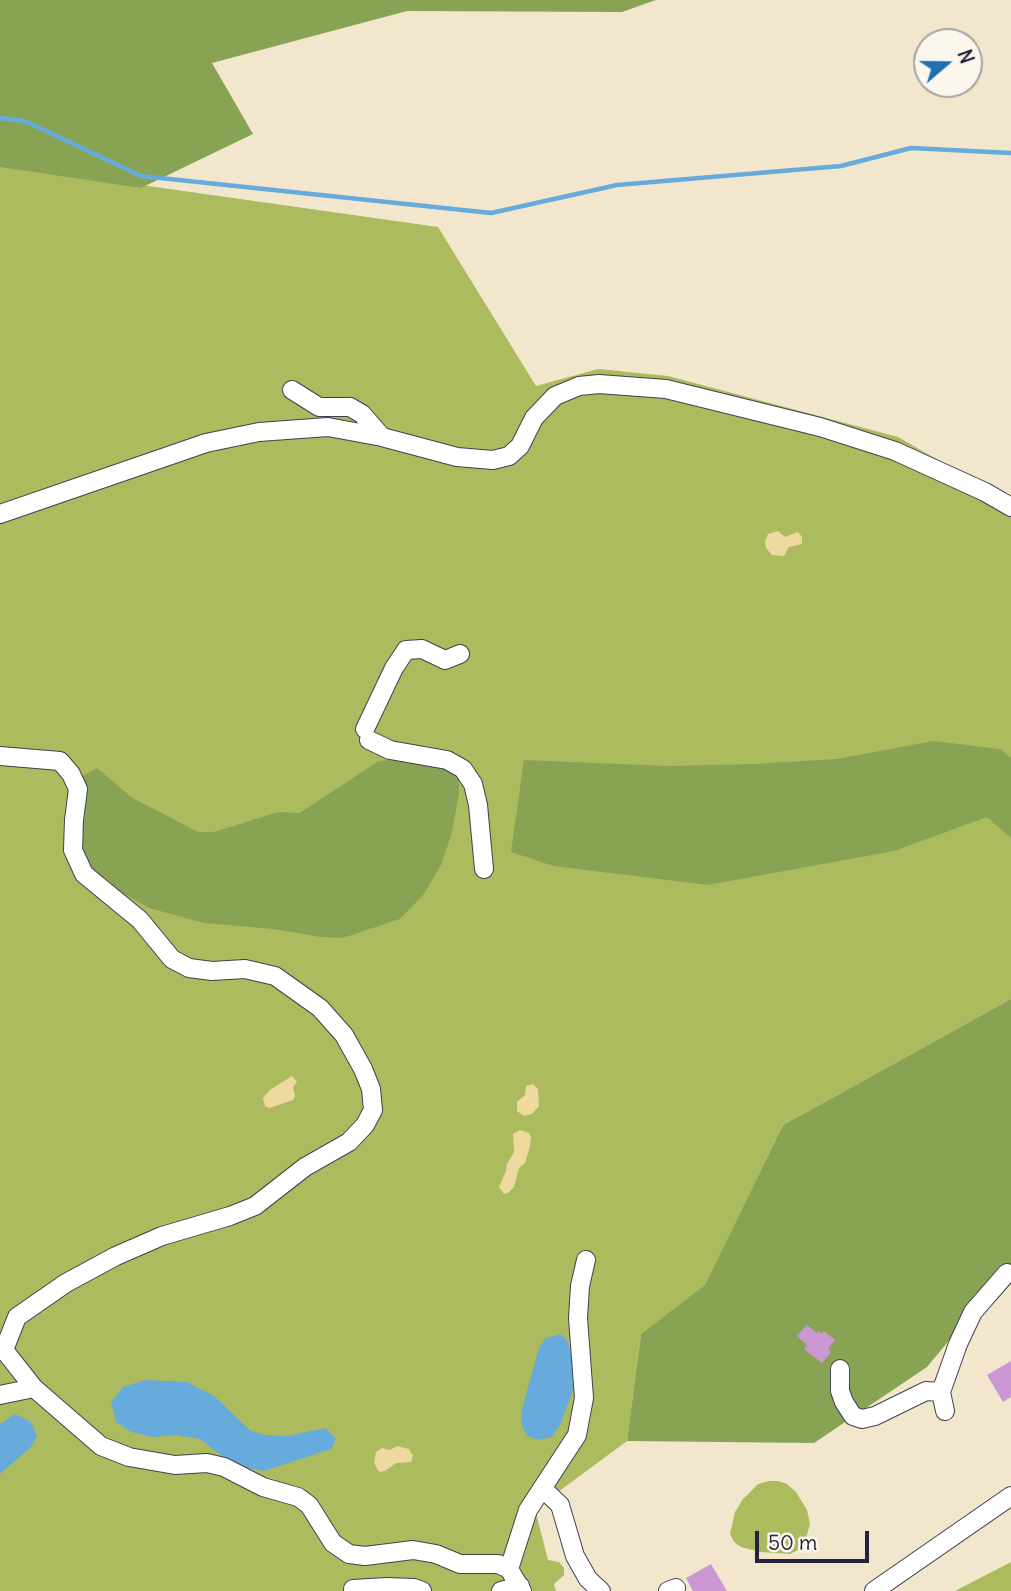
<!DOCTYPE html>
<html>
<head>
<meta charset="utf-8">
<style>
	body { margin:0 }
	#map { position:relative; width:1011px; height:1591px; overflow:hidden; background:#f2e7cd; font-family:Delius,sans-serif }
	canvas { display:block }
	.north { position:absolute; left:913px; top:28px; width:70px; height:70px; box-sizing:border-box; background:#fbf7ec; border:2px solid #a4a2a5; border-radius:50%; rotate:70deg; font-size:19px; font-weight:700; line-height:28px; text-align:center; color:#22223b }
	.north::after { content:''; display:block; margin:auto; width:24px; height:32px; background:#1f6fb2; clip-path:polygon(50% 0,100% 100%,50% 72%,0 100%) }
	.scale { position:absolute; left:755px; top:1531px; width:114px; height:32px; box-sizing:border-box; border:4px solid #22223b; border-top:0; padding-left:9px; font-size:21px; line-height:24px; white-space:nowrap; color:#22223b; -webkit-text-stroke:5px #fbf7ec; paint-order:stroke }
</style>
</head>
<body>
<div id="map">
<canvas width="1011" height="1591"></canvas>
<div class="north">N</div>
<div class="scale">50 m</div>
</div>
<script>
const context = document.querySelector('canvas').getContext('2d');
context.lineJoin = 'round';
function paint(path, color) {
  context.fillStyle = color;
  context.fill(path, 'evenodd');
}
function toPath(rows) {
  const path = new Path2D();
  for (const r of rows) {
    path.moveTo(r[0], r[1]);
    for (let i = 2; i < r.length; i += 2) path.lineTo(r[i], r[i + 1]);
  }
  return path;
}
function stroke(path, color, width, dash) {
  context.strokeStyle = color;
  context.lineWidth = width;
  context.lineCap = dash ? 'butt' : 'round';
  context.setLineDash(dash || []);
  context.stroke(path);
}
paint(toPath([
	[0,165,438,227,536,386,598,369,668,376,898,437,1011,502,1011,999,783,1125,705,1286,641,1334,627,1441,535,1509,548,1560,559,1562,564,1568,564,1575,554,1584,556,1591,0,1591],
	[769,1481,778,1481,787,1484,796,1492,807,1510,810,1524,805,1542,800,1549,790,1554,760,1552,741,1547,734,1542,730,1534,735,1512,743,1499,758,1484],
	[1011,1562,1011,1591,955,1591]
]), '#acbb5e');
paint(toPath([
	[0,0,656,0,622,12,407,11,212,63,253,134,141,188,0,167],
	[933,741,1000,749,1011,758,1011,838,987,817,894,851,708,885,553,866,511,852,524,760,668,766,753,764,837,759],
	[400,757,423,760,459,772,459,794,451,836,441,865,424,894,400,919,343,938,321,937,273,929,204,923,149,908,109,885,86,862,80,824,81,777,97,768,131,797,198,832,214,832,278,812,300,813,377,762],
	[1011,999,1011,1266,927,1367,814,1443,627,1441,641,1334,705,1285,783,1125]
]), '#89a355');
paint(toPath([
	[778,531,785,537,798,532,802,537,802,544,789,547,784,556,772,555,766,548,765,541,768,534],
	[292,1076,297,1082,293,1087,295,1096,293,1100,270,1108,265,1106,263,1098,270,1090],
	[533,1084,538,1089,539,1106,532,1114,524,1116,517,1111,517,1102,525,1095,526,1086],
	[520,1130,529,1133,531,1137,530,1146,525,1163,519,1168,514,1187,508,1193,504,1194,499,1187,506,1171,507,1164,514,1152,513,1134],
	[397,1446,409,1449,413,1456,411,1462,396,1463,385,1471,379,1472,374,1463,376,1452,382,1448,390,1450]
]), '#eeda9e');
paint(toPath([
	[560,1334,567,1340,572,1358,573,1390,561,1423,552,1437,538,1440,527,1436,521,1423,522,1409,539,1348,546,1338],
	[145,1380,187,1382,214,1396,251,1431,265,1435,286,1436,326,1428,336,1439,331,1449,264,1471,241,1467,223,1457,200,1439,176,1435,153,1437,131,1432,116,1422,111,1402,123,1387],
	[15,1414,31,1422,37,1436,31,1447,0,1474,0,1424]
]), '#67abdc');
stroke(toPath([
	[0,118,25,121,141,176,491,213,617,185,841,166,911,148,1011,153]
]), '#67abdc', 4.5);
paint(toPath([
	[807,1325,817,1333,819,1331,822,1334,824,1331,835,1340,828,1349,831,1352,822,1363,804,1349,807,1345,797,1336],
	[1011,1361,1011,1397,1003,1402,987,1375],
	[711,1564,727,1591,693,1591,686,1578]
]), '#cb98d4');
const minor = toPath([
	[292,390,319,407,350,407,362,414,382,437],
	[0,514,206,443,259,432,328,427,382,437,457,457,493,460,509,456,520,446,534,418,555,396,579,386,599,384,666,389,820,427,895,451,985,492,1011,507],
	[365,729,394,668,406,650,422,649,445,660,460,654],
	[369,740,390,750,447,760,463,769,473,784,478,805,484,869],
	[0,756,60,761,71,774,78,789,74,820,73,850,84,874,140,920,172,959,189,968,212,971,245,969,275,976,320,1008,344,1035,363,1069,371,1089,373,1110,365,1125,349,1142,305,1167,255,1206,230,1216,162,1236,116,1256,66,1283,17,1317,4,1350,34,1388,101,1446,129,1457,175,1465,207,1463,224,1467,263,1487,298,1497,309,1505,333,1543,349,1554,365,1556,413,1550,436,1554,460,1564,498,1564,509,1569,522,1591],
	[840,1369,840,1391,844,1402,853,1416,862,1419,875,1416,926,1391,941,1392],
	[0,1395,34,1388],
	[945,1411,941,1392,958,1344,973,1312,1007,1273],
	[543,1489,560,1505,575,1556,588,1579,601,1591],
	[509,1569,528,1510,577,1435,584,1398,578,1318,580,1286,586,1260],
	[353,1589,387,1587,414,1588,422,1591],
	[501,1591,520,1586],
	[668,1591,676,1588],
	[874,1591,1011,1496]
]);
stroke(minor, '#414051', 20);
stroke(minor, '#fff', 18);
</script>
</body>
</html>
